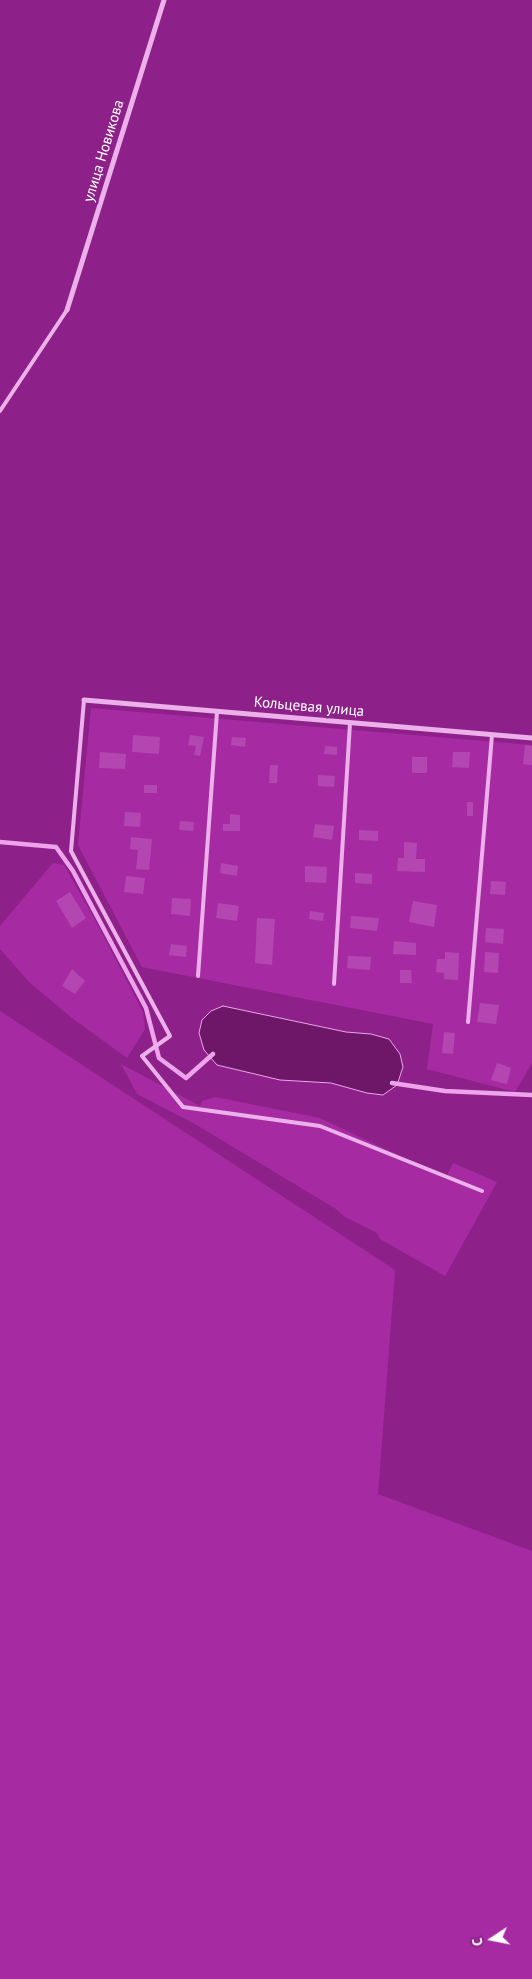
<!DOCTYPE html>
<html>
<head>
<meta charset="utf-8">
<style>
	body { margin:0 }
	#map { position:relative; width:532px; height:1979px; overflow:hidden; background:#8e2189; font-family:"PT Sans",sans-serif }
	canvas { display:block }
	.north { position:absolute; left:467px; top:1914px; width:50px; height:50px; -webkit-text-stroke:4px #8e2189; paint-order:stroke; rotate:259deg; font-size:14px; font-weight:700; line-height:20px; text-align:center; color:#fff }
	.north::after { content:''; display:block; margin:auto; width:18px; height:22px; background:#fff; clip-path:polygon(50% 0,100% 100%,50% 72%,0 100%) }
</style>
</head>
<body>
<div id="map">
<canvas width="532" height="1979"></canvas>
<div class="north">С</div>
</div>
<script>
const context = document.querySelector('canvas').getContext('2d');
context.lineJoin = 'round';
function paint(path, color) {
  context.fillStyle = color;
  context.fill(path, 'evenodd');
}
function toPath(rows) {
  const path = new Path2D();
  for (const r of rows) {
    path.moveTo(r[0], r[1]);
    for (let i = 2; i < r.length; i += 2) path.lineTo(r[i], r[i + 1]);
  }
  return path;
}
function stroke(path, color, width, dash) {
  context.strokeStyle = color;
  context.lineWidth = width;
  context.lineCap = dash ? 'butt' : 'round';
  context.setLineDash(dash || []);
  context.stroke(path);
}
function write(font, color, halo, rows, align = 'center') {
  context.font = font + ' "PT Sans",sans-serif';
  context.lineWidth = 5;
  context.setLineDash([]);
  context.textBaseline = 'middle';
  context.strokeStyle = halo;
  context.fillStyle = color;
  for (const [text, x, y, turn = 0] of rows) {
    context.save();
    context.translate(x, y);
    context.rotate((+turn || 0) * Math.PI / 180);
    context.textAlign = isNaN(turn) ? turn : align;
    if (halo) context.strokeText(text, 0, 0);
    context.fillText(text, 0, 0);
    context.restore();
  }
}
paint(toPath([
	[91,708,532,745,532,1063,515,1092,427,1069,433,1024,142,967,78,845],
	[53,863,64,865,93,916,143,1012,145,1029,127,1058,72,1018,29,982,0,949,0,926],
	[0,1011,395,1270,378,1494,532,1551,532,1979,0,1979],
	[121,1064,200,1106,202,1101,215,1097,320,1118,446,1178,453,1163,497,1182,445,1276,380,1239,377,1233,345,1217,336,1209,195,1124,137,1094]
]), '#a62ba3');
const water = toPath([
	[223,1006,346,1032,371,1034,389,1039,400,1054,403,1067,397,1085,383,1095,367,1093,331,1083,280,1080,217,1065,204,1050,199,1033,202,1020,211,1011,223,1006]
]);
paint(water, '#6e1769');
stroke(water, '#eda4ec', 1);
stroke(toPath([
	[0,842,56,847,73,871,146,1008,159,1058,186,1078,213,1054],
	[392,1083,445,1091,532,1095]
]), '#eda4ec', 4.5);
paint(toPath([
	[133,735,160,737,159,754,132,752],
	[190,735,204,737,200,756,194,755,196,746,188,745],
	[232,737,246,738,245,747,231,745],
	[525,745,532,746,532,765,523,764],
	[325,746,337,747,337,755,324,754],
	[100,752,126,754,125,769,99,768],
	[453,752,470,752,469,768,452,767],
	[412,757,427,757,427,773,412,773],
	[270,765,278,765,277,783,269,783],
	[318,775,335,776,334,787,318,786],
	[144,785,157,785,157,793,144,793],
	[467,802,473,802,473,816,467,816],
	[125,812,141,813,140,827,124,826],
	[230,814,240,815,240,831,223,831,223,824,230,824],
	[180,821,194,822,193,831,179,830],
	[315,824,334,826,332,840,313,837],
	[359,830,378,831,378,841,359,840],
	[131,837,152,839,149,870,136,869,138,850,130,849],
	[404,842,417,843,416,859,425,859,425,872,397,871,398,858,404,858],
	[221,863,238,866,237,876,220,873],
	[305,866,327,867,326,883,305,882],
	[355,873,372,874,372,884,355,883],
	[126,876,145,878,143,894,124,892],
	[491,881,506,882,505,895,490,894],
	[70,892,86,918,72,928,56,901],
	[172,898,191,899,190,916,171,914],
	[413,901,437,905,434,927,409,922],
	[218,903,239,906,237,921,216,918],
	[310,911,324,913,323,921,309,919],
	[351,916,379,918,377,931,350,928],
	[257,918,275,919,272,965,255,963],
	[486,928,504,929,503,944,485,942],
	[394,941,416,943,416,955,393,954],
	[171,944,187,946,186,957,169,955],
	[445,952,459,953,458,980,444,979,444,973,436,972,437,959,445,959],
	[485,952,499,953,498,973,484,972],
	[348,956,371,957,370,970,347,968],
	[72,969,85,981,75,994,62,986],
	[400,970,411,970,412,983,400,983],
	[480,1003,499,1005,496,1024,477,1022],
	[444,1032,455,1033,453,1054,442,1053],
	[497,1063,511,1068,507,1084,491,1080]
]), '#b346b0');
stroke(toPath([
	[0,411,67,310],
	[84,700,71,851,170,1036,142,1056,183,1107,320,1126,482,1191],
	[198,976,217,712],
	[334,984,350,723],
	[468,1022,492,735]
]), '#ecb1ea', 4);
stroke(toPath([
	[67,310,164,0],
	[84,700,532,738]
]), '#ecb1ea', 5);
write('15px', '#fff', '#8e2189', [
	["улица Новикова",104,151,-73],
	["Кольцевая улица",309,707,5]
]);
</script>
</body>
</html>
